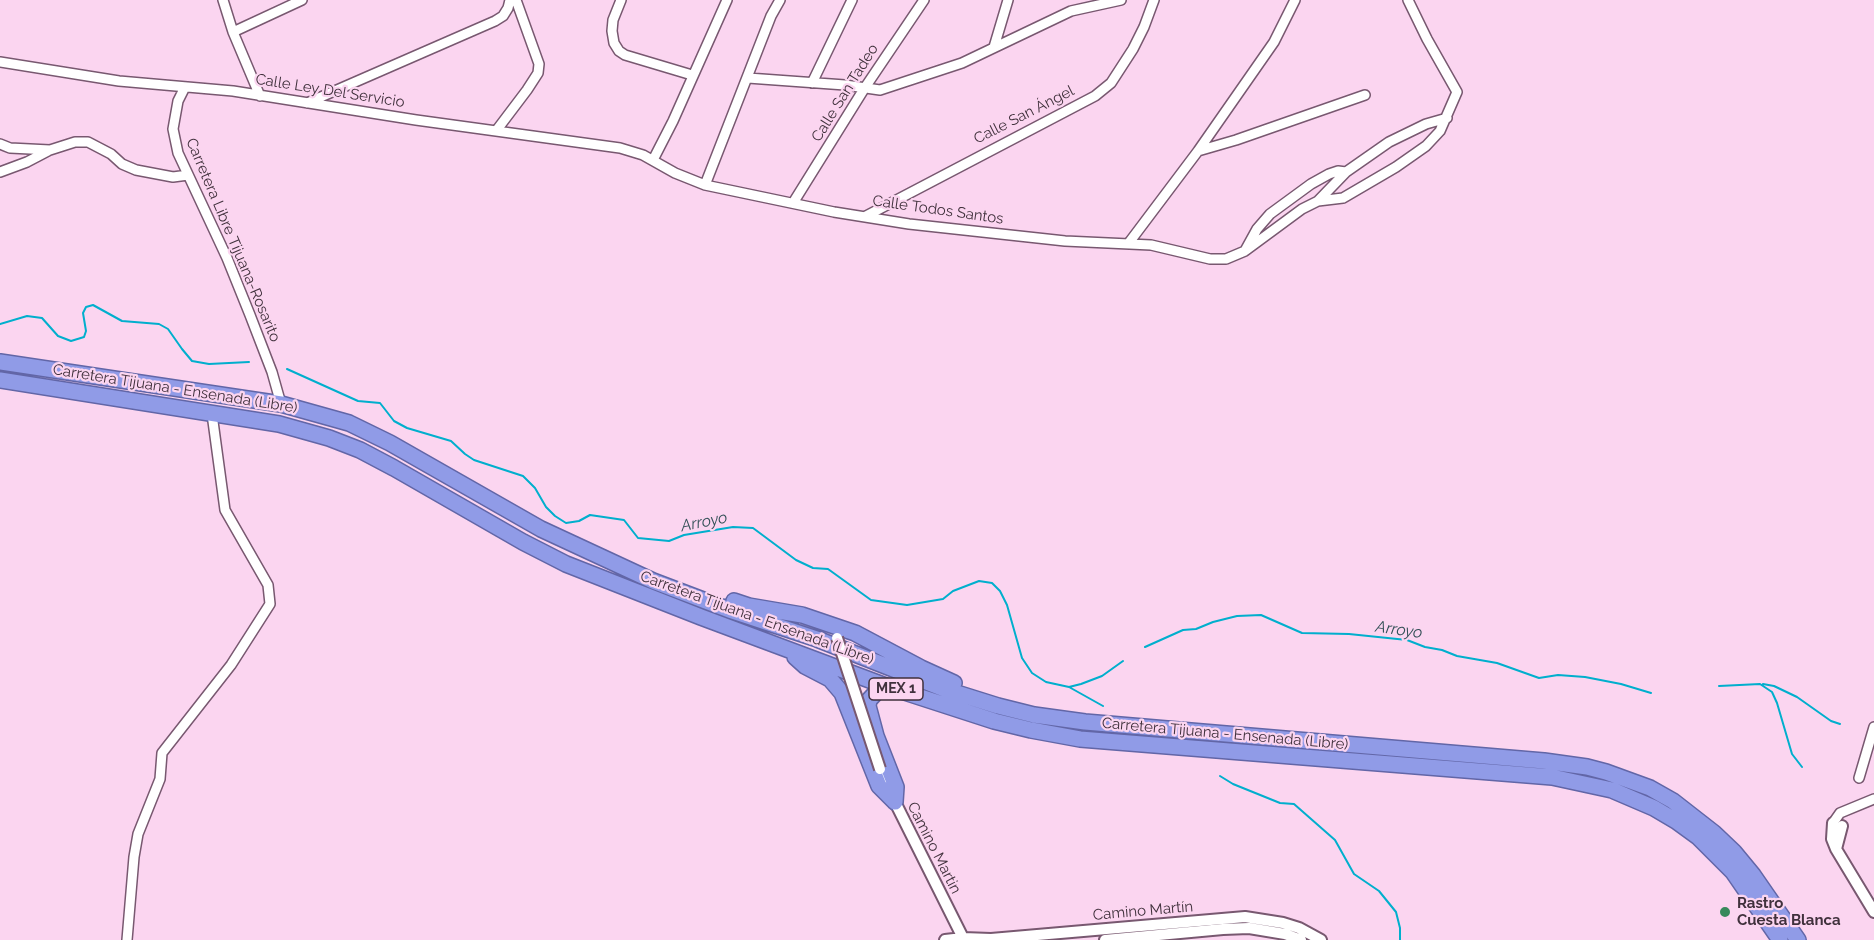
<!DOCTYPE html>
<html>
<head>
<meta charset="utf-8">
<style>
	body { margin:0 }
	canvas { display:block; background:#fbd5f0 }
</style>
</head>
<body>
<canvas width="1874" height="940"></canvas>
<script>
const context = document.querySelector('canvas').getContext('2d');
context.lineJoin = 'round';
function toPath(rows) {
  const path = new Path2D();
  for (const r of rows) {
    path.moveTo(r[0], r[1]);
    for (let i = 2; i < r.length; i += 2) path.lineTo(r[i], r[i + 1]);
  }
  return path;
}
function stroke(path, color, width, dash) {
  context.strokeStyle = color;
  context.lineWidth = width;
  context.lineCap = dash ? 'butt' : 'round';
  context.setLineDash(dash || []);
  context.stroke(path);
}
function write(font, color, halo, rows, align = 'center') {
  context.font = font + ' Raleway,sans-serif';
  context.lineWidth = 4.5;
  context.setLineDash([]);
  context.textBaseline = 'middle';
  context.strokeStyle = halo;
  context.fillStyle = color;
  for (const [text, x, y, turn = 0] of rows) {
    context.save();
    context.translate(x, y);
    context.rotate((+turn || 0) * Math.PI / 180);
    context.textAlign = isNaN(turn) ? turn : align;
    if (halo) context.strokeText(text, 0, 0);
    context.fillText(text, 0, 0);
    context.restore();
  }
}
stroke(toPath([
	[0,324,27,316,42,318,58,336,71,341,84,337,86,331,83,313,86,307,93,305,122,321,159,324,168,329,182,349,192,361,209,364,249,362],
	[287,369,358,401,380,403,394,421,407,428,451,441,465,454,474,460,523,476,535,488,546,507,555,516,566,523,579,521,590,515,624,520,638,538,669,541,684,535,733,527,753,528,796,560,813,568,828,569,871,600,907,605,943,599,953,591,979,581,992,583,1000,591,1007,605,1022,658,1032,673,1046,682,1069,687,1081,684,1102,676,1123,661],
	[1145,647,1183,630,1196,629,1213,622,1237,616,1261,615,1302,633,1349,634,1407,640,1425,647,1442,650,1457,656,1497,663,1539,678,1558,675,1585,677,1621,684,1651,693],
	[1763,684,1774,686,1797,697,1831,721,1840,724],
	[1719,686,1760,684,1772,692,1777,703,1792,754,1802,767],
	[1069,687,1103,706],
	[1220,776,1233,784,1280,803,1294,804,1335,840,1354,874,1379,891,1396,912,1400,928,1400,940]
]), '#00afcd', 2);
const minor = toPath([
	[223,0,233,32,260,96],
	[621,0,613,20,612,31,614,43,619,51,625,55,692,75],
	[233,32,302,0],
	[994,47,1008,0],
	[0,62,119,81,233,91,416,120,620,148,643,155,675,173,705,185,834,212,909,224,1065,241,1151,245,1210,259,1226,259,1245,251,1302,209,1318,201,1343,198,1396,167,1426,146,1440,131,1457,92,1427,39,1408,0],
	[748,78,845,85,880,90,962,63,1071,11,1121,0],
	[812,83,852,0],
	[185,87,178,101,173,129,178,153,227,258,250,315,272,372,281,404],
	[307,103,495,21,503,16,508,8,510,0],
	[496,131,527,90,538,73,539,64,516,0],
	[0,144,10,148,50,150,75,142,88,142,111,154,122,164,136,170,173,177,188,175],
	[1198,151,1236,140,1365,95],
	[653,160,673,121,727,0],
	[0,172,27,162,48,151],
	[705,185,771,16,780,0],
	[1318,201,1346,172,1389,142,1426,124,1447,118],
	[793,203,864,89,924,0],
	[866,216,1095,96,1111,83,1133,49,1144,27,1154,0],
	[1128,244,1198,151,1274,42,1295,0],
	[1246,249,1257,229,1270,214,1311,184,1329,174,1338,171,1346,172],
	[1859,778,1874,727],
	[1833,823,1840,813,1874,799],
	[127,940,134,857,138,834,160,779,162,753,231,665,270,604,268,585,225,510,212,414]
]);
const tertiary = toPath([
	[880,769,895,802,964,940],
	[1833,823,1832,839,1836,849,1874,912],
	[1836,849,1842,826],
	[945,940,963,938,991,939,1245,917,1283,923,1299,928,1321,940],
	[1105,940,1223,929,1249,928,1285,934,1301,940]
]);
const trunk = toPath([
	[0,362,281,404,349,423,390,443,541,529,653,581,732,611,817,639,947,690,998,706,1034,715,1085,722,1544,761,1587,767,1606,772,1650,788,1673,801,1714,833,1734,852,1753,875,1798,940],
	[0,380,279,424,329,438,360,450,394,468,523,542,566,564,701,617,883,685,994,721,1031,730,1080,739,1552,777,1612,790,1654,808,1676,821,1698,837,1733,872,1780,940],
	[734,601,749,606,802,615,855,633,921,668,954,683],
	[795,657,805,666,830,679,842,693,879,786,895,802],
	[883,685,869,700,868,706,876,736,896,787,895,802]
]);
stroke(minor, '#785870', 12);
stroke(tertiary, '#785870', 14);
stroke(trunk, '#6266a7', 18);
stroke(minor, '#fff', 9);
stroke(tertiary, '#fff', 10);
stroke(trunk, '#909be7', 15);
const tertiaryBridge = toPath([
	[837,638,880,769]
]);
stroke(tertiaryBridge, '#785870', 14, []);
stroke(tertiaryBridge, '#fff', 10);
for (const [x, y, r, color] of [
	[1725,912,6,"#37895b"]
]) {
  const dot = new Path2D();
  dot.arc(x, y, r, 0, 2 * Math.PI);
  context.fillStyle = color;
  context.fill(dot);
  stroke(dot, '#fbd5f0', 2);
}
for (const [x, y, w] of [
	[896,689,54]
]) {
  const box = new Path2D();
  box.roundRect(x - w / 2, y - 11, w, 22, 4.5);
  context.fillStyle = '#fbd5f0';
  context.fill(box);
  stroke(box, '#40313c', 1.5);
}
write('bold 14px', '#40313c', null, [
	["MEX 1",896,689]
]);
write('15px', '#40313c', '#fbd5f0', [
	["Calle Ley Del Servicio",330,91,9],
	["Calle San Tadeo",845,93,-58],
	["Calle San Ángel",1024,115,-27],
	["Calle Todos Santos",938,210,8],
	["Carretera Libre Tijuana-Rosarito",233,240,67],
	["Carretera Tijuana - Ensenada (Libre)",175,389,9],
	["Carretera Tijuana - Ensenada (Libre)",757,618,20],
	["Carretera Tijuana - Ensenada (Libre)",1225,734,5],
	["Camino Martin",934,848,63],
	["Camino Martín",1143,911,-5]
]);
write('bold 15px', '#40313c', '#fbd5f0', [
	["Rastro",1737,903],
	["Cuesta Blanca",1737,920]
], 'left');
write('italic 16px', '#324f56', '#fbd5f0', [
	["Arroyo",704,522,-11],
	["Arroyo",1399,630,8]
]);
</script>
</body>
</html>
